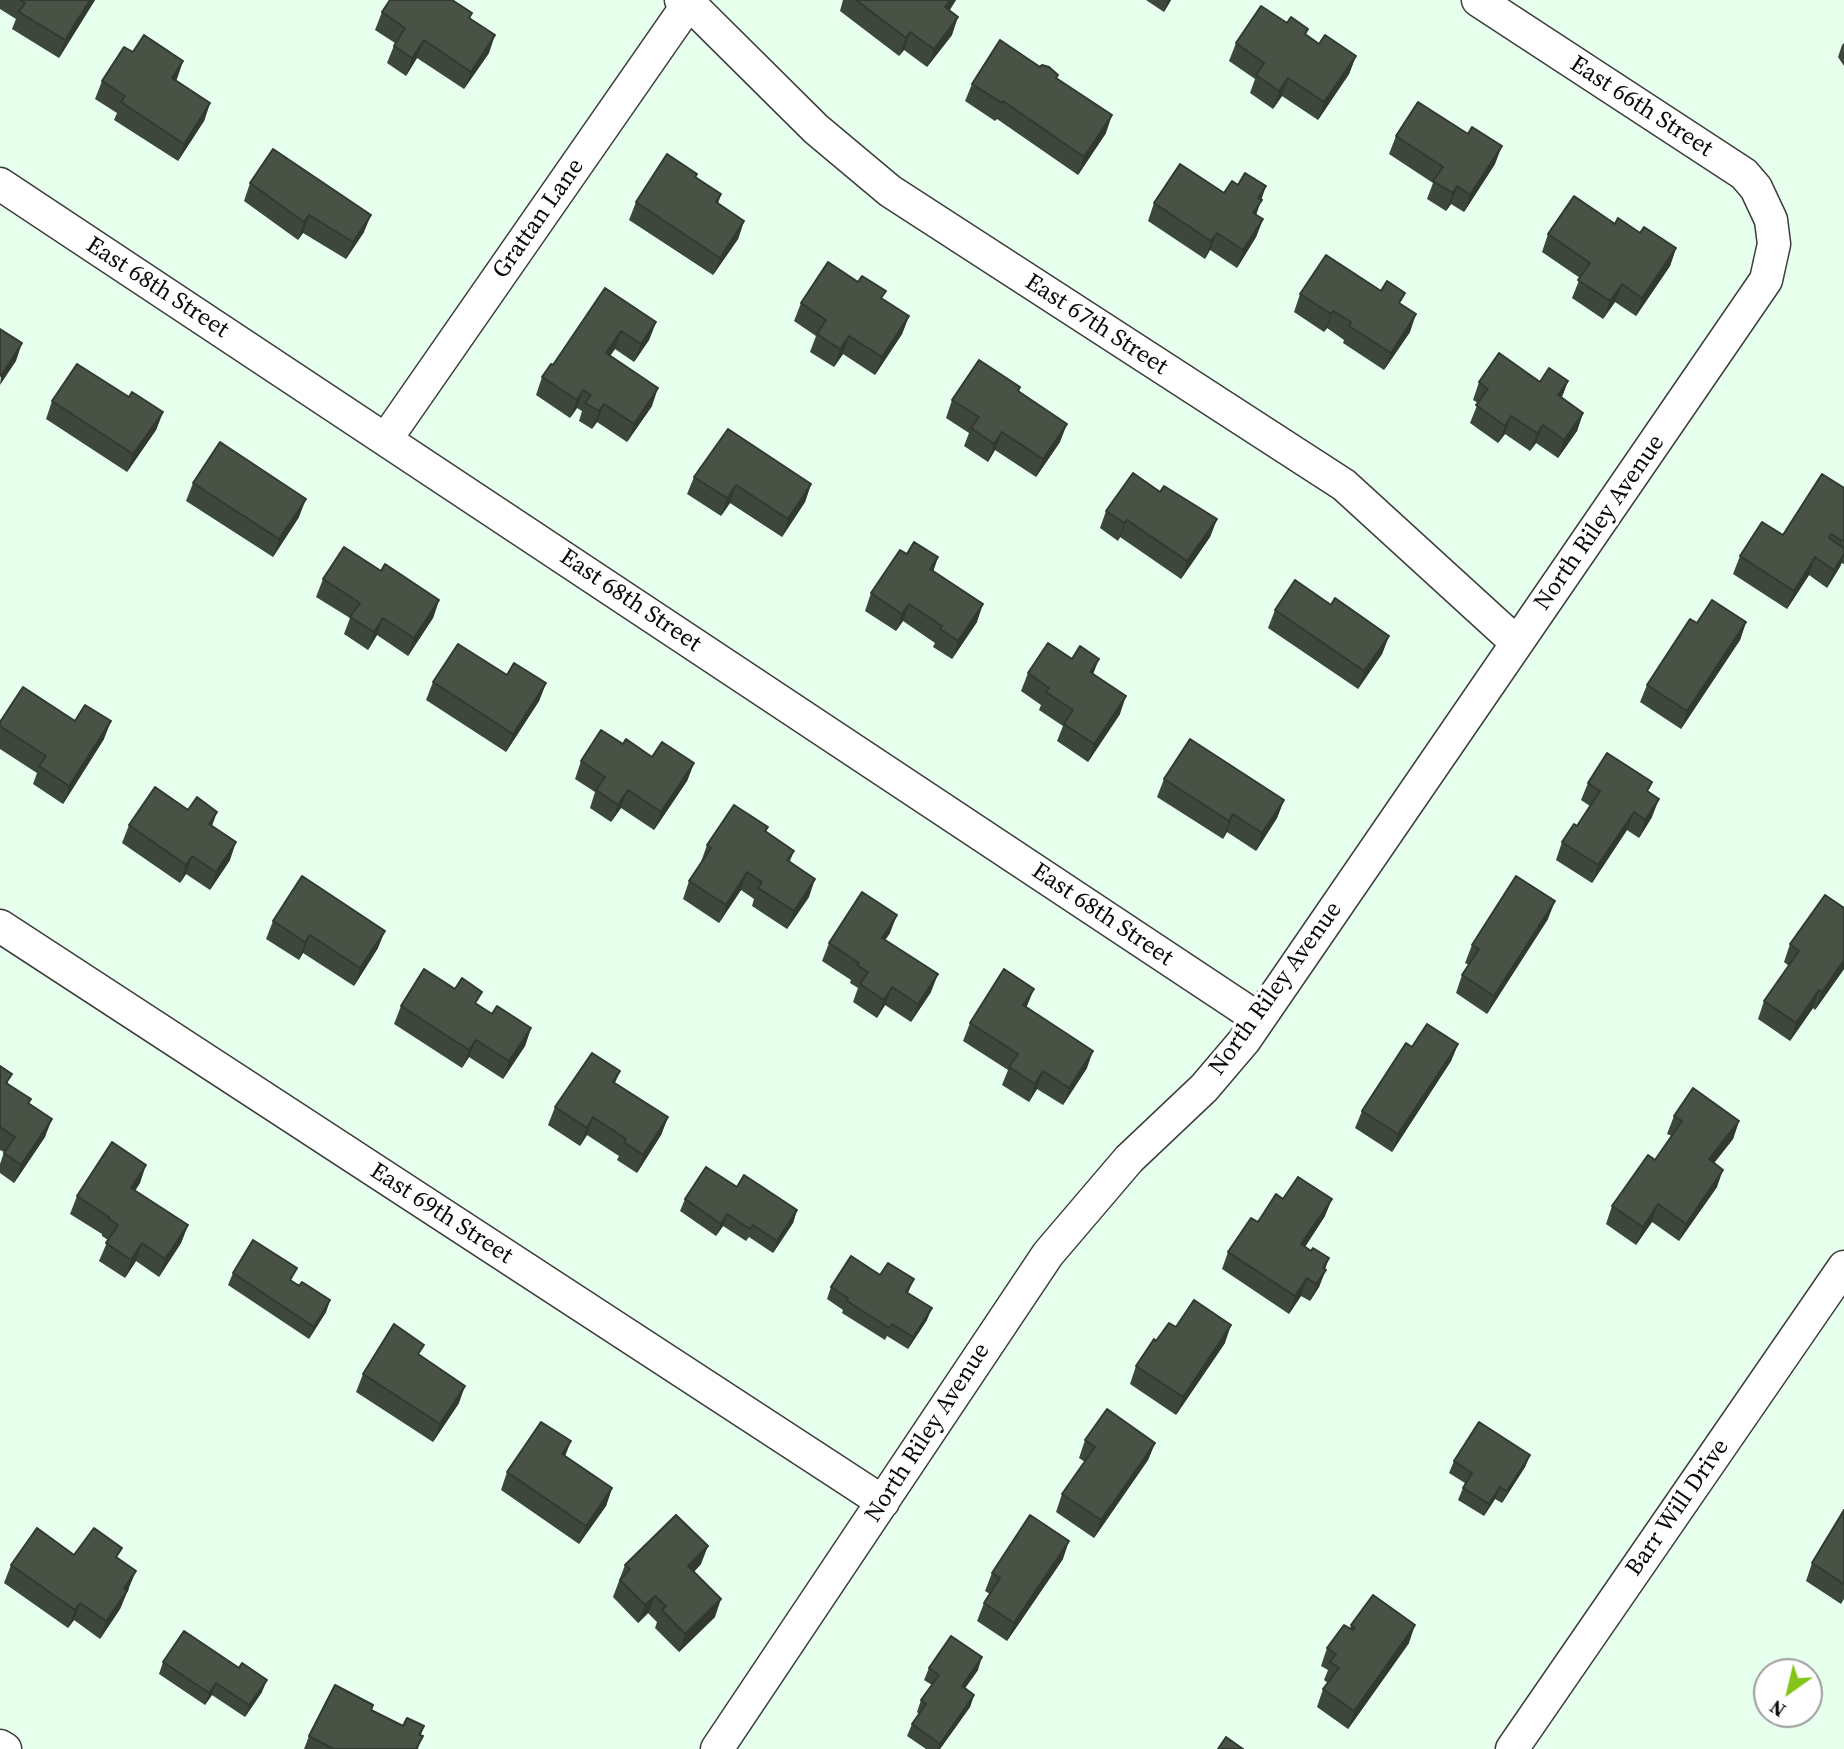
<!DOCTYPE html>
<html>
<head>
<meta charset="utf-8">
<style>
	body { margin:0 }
	#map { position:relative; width:1844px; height:1749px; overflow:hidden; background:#e7ffed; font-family:"Source Serif 4",serif }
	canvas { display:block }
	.north { position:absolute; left:1753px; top:1658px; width:70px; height:70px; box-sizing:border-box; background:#fff; border:2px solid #9d9d9d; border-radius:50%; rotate:214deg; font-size:19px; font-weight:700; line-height:28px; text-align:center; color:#0a0a0a }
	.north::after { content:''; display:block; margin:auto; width:24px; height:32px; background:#82c517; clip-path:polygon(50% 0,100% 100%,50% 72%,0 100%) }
</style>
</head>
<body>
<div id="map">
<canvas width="1844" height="1749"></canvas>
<div class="north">N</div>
</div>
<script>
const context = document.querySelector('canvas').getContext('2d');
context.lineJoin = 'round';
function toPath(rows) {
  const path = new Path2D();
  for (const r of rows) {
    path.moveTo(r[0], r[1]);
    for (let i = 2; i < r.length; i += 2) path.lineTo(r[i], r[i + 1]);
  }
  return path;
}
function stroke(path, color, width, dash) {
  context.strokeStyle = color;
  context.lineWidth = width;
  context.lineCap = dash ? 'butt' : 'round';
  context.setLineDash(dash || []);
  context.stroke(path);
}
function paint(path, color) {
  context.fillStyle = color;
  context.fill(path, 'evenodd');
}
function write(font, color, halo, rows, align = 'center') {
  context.font = font + ' "Source Serif 4",serif';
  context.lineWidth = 7;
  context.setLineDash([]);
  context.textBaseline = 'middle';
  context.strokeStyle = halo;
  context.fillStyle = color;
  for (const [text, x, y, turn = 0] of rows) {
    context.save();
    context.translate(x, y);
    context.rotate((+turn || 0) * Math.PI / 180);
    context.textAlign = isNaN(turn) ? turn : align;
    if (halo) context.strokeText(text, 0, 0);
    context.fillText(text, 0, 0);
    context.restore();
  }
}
const street = toPath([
	[681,0,689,3,816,129,890,191,1344,485,1517,643],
	[0,184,1259,1019],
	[386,439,691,0],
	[0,926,883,1502],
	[0,1746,5,1749],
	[717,1749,1048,1254,1129,1159,1204,1088,1244,1041,1766,280,1774,244,1771,220,1756,188,1744,174,1478,0],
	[1512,1749,1844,1267]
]);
stroke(street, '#3d3d3d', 35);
stroke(street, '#fff', 32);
paint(toPath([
	[0,0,95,0,59,58,12,29,16,19,0,9],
	[843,0,956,0,950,10,952,35,927,67,904,50,899,56,840,11],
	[1146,0,1171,0,1164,12],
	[382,12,471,18,489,53,464,89,417,58,406,76,387,63,395,43,375,30],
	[1287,23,1319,44,1356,56,1349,74,1318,120,1282,96,1273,109,1250,93,1255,79,1229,61,1236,43],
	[1844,43,1844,66,1838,57,1842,45],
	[133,52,183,61,176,80,210,103,204,121,178,161,114,120,117,113,95,99,102,81],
	[1057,79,1106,133,1078,175,997,119,995,121,965,101,972,84],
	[1396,136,1495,164,1464,212,1451,204,1446,211,1427,199,1433,183,1389,154],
	[697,174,696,178,721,194,718,204,744,221,738,239,713,275,629,220,636,202],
	[250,183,364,232,346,259,303,233,298,240,244,201],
	[1261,199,1256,215,1263,219,1256,237,1237,268,1210,250,1205,259,1148,221,1154,203],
	[1615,224,1676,248,1670,266,1636,316,1615,302,1603,319,1572,298,1580,278,1542,252,1548,234],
	[605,288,656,322,649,340,634,362,615,349,610,355,652,406,627,442,597,422,592,429,579,421,582,411,577,408,570,418,536,395,542,377,553,365],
	[1300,294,1401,304,1410,332,1384,370,1343,343,1344,340,1327,328,1324,332,1294,312],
	[883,299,909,316,902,334,875,375,843,354,834,367,810,352,816,336,794,321,801,303],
	[1568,381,1562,397,1583,413,1577,431,1558,458,1536,443,1530,451,1505,434,1498,443,1470,423,1478,403,1473,400,1479,382],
	[1019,392,1060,442,1036,477,995,450,988,462,964,446,969,433,946,418,952,400],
	[129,397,163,412,156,430,127,472,46,419,52,401],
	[694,477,811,484,805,502,782,537,730,503,721,516,687,494],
	[193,483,299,517,273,557,186,501],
	[1844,488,1844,564,1842,563,1827,588,1809,575,1787,609,1733,574,1740,556,1783,535],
	[1160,492,1217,519,1210,537,1181,579,1120,537,1118,541,1100,528,1106,511],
	[907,554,938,557,933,571,977,622,952,659,933,647,935,643,903,621,896,631,865,611,871,593],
	[381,571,439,600,433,618,408,656,377,635,368,650,344,634,350,618,316,597,323,579],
	[1275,610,1389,636,1382,654,1358,689,1268,628],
	[1746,622,1740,640,1681,729,1640,702,1647,685,1697,623],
	[1028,673,1093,674,1120,714,1088,762,1057,741,1063,726,1039,710,1041,705,1021,691],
	[507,675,546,683,539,701,506,752,426,700,433,682],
	[0,722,104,739,63,804,33,784,37,773,0,749],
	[623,744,652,757,694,763,687,781,654,830,621,808,611,822,590,808,595,792,575,779,581,761],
	[1164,779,1284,800,1277,818,1256,851,1227,832,1223,839,1157,797],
	[1588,783,1648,792,1652,817,1639,838,1627,830,1592,883,1556,860,1562,842,1577,826,1590,806,1581,800],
	[129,825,212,826,230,860,210,890,186,874,180,883,122,843],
	[768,827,766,832,794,851,790,861,809,897,787,929,752,906,754,899,741,890,719,923,683,899,689,881,701,862,707,845],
	[1548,919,1487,1014,1456,993,1462,975,1469,965,1465,963,1472,945],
	[273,921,378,948,354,986,303,953,299,960,266,939],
	[890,933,885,940,931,992,911,1022,885,1005,877,1018,853,1002,858,988,850,983,851,980,822,961,829,943],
	[1790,944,1844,969,1815,1010,1813,1008,1790,1041,1758,1019,1764,1001,1789,966,1784,962],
	[477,1004,492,1014,531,1028,525,1046,503,1079,469,1057,462,1068,394,1024,401,1006],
	[1026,1008,1087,1068,1063,1105,1037,1089,1029,1102,1002,1085,1008,1070,963,1041,970,1023],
	[1458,1044,1451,1061,1392,1152,1355,1128,1362,1111,1412,1047],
	[0,1066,9,1085,31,1099,29,1104,45,1137,14,1183,0,1173,0,1164,4,1152,0,1150],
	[620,1071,615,1083,668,1117,661,1135,637,1173,617,1160,619,1156,587,1135,580,1146,548,1125,555,1107],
	[1674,1116,1739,1121,1733,1139,1714,1163,1717,1187,1679,1241,1652,1222,1636,1245,1606,1224,1612,1206,1655,1160,1672,1136,1667,1134],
	[140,1183,135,1191,188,1225,181,1243,159,1277,136,1261,125,1278,99,1261,108,1240,102,1236,102,1234,70,1214,77,1196],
	[737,1187,797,1210,793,1223,773,1253,749,1237,746,1241,723,1226,716,1236,680,1211,685,1199],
	[1283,1199,1325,1216,1305,1247,1326,1270,1319,1287,1310,1301,1301,1296,1289,1314,1222,1269,1228,1252],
	[233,1273,292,1281,330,1300,326,1312,309,1339,228,1285],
	[880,1275,914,1279,908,1293,927,1320,908,1349,887,1336,885,1340,842,1313,843,1310,827,1299,831,1287],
	[1176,1327,1225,1343,1176,1415,1130,1384,1136,1366,1156,1341],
	[363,1374,459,1403,433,1442,356,1392],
	[1085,1440,1155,1443,1148,1460,1094,1538,1056,1512,1062,1494,1085,1462,1079,1458],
	[1530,1455,1525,1467,1502,1503,1495,1499,1484,1516,1458,1500,1465,1483,1449,1473,1454,1461],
	[565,1456,612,1488,606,1506,579,1544,501,1490,507,1472],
	[1844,1510,1844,1599,1841,1604,1806,1581,1812,1563],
	[74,1555,118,1559,129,1589,126,1594,120,1609,100,1639,74,1620,68,1628,4,1583,11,1565],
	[1063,1559,1007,1641,977,1621,984,1603,990,1594,985,1591,992,1573],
	[701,1564,694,1572,715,1617,679,1652,655,1628,657,1622,648,1613,638,1623,613,1597,625,1565],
	[1351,1625,1409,1643,1348,1729,1317,1707,1323,1689,1328,1683,1324,1680,1328,1670,1321,1666,1327,1648,1350,1629],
	[163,1662,262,1692,245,1717,212,1695,205,1705,159,1674],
	[929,1668,978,1670,965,1688,974,1695,970,1707,940,1749,926,1749,907,1736,912,1724,919,1714,917,1712,921,1700,932,1685,924,1680],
	[372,1710,403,1726,424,1726,421,1735,418,1749,304,1749,309,1736]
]), '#3e473b');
paint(toPath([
	[90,0,95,0,59,58,65,40],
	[950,0,956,0,939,24,945,7],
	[1168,0,1171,0,1164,12],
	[958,17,952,35,927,67,934,49],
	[910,32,904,50,899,56,906,38],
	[495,35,489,53,464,89,471,72],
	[424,40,417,58,406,76,412,58],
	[1356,56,1349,74,1318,120,1324,102],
	[183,61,177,79,166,96,172,78],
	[1288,78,1282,96,1273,109,1279,91],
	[210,103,204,121,178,161,184,144],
	[1112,115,1106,133,1078,175,1084,157],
	[1502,146,1495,164,1464,212,1470,195],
	[1266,186,1255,218,1247,231,1258,198],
	[1457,186,1451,204,1446,211,1453,193],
	[309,215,303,233,298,240,304,222],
	[371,215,364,232,346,259,353,242],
	[1263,219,1256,237,1237,268,1243,250],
	[744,221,738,239,713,275,720,258],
	[1217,233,1210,250,1205,259,1211,241],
	[1676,248,1670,266,1636,316,1642,298],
	[1622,284,1615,302,1603,319,1610,301],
	[1333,311,1327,328,1324,332,1331,314],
	[1416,314,1410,332,1384,370,1391,353],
	[909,316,902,334,875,375,882,357],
	[656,322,649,340,634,362,641,344],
	[621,331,615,349,600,371,606,353],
	[849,336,843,354,834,367,840,349],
	[22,343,16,361,0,385,1,376],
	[1568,381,1561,399,1558,395],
	[658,388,652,406,627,442,634,424],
	[583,390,577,408,570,418,577,400],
	[604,404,597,422,592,429,599,411],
	[163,412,156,430,127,472,133,454],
	[1583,413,1577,431,1558,458,1564,440],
	[1511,416,1505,434,1498,443,1505,426],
	[1067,424,1060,442,1036,477,1043,459],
	[1543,425,1536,443,1530,451,1537,433],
	[1002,432,995,450,988,462,994,444],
	[811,484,805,502,782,537,788,519],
	[736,485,730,503,721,516,727,498],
	[306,499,299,517,273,557,279,539],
	[1217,519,1210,537,1181,579,1187,561],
	[1127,520,1120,537,1118,541,1124,523],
	[1844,554,1840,567,1827,588,1834,570],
	[938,557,932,575,930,569],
	[1815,557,1809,575,1787,609,1794,591],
	[439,600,433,618,408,656,414,638],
	[909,604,903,621,896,631,902,614],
	[983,604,977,622,952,659,958,641],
	[383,618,377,635,368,650,374,632],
	[1746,622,1740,640,1681,729,1687,711],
	[1389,636,1382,654,1358,689,1364,671],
	[1099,659,1092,677,1090,672],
	[546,683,539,701,506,752,513,734],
	[1126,696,1120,714,1088,762,1094,744],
	[111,721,104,739,63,804,69,786],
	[694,763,687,781,654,830,661,812],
	[628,790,621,808,611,822,618,805],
	[1659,799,1652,817,1639,838,1645,820],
	[1284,800,1277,818,1256,851,1262,833],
	[217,812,211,829,209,824],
	[1634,812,1627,830,1592,883,1598,865],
	[1233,814,1227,832,1223,839,1229,821],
	[236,842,230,860,210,890,216,872],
	[192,856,186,874,180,883,186,865],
	[747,872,741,890,719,923,726,905],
	[815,879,809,897,787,929,794,911],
	[1555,901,1548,919,1487,1014,1494,996],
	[897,915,890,933,875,955,882,938],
	[385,931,378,948,354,986,360,968],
	[310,935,303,953,299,960,305,942],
	[1844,960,1844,969,1815,1010,1822,992],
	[938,974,931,992,911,1022,918,1004],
	[892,987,885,1005,877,1018,884,1000],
	[1034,989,1027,1006,1016,1023,1023,1005],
	[1819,990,1813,1008,1790,1041,1796,1023],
	[531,1028,525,1046,503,1079,509,1061],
	[476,1040,469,1057,462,1068,469,1050],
	[1458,1044,1451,1061,1392,1152,1398,1134],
	[1093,1051,1087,1068,1063,1105,1069,1088],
	[1043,1071,1037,1089,1029,1102,1035,1084],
	[593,1117,587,1135,580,1146,587,1128],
	[668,1117,661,1135,637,1173,643,1155],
	[52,1119,45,1137,14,1183,21,1165],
	[1739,1121,1733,1139,1703,1177,1709,1159],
	[146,1165,140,1183,124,1206,131,1188],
	[1723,1170,1717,1187,1679,1241,1686,1224],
	[1332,1199,1325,1216,1295,1262,1301,1244],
	[1658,1204,1652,1222,1636,1245,1643,1227],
	[797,1210,793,1223,773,1253,777,1241],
	[727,1214,723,1226,716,1236,721,1224],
	[188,1225,181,1243,159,1277,165,1259],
	[142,1243,136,1261,125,1278,131,1260],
	[1329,1258,1319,1287,1310,1301,1323,1268],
	[1307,1278,1301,1296,1289,1314,1295,1296],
	[330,1300,326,1312,309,1339,314,1327],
	[932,1308,927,1320,908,1349,913,1337],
	[1231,1325,1225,1343,1176,1415,1183,1397],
	[465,1386,459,1403,433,1442,440,1424],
	[571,1441,564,1459,562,1454],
	[1155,1443,1148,1460,1094,1538,1101,1520],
	[1530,1455,1525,1467,1502,1503,1507,1491],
	[1500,1487,1495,1499,1484,1516,1489,1504],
	[612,1488,606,1506,579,1544,586,1526],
	[1069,1541,1063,1559,1007,1641,1014,1623],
	[708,1546,701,1564,681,1584,688,1566],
	[136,1571,120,1609,100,1639,106,1621,124,1588],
	[655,1596,648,1613,638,1623,645,1605],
	[721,1599,715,1617,679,1652,685,1634],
	[80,1603,74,1620,68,1628,75,1610],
	[1415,1625,1409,1643,1348,1729,1354,1711],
	[982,1657,978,1670,958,1698,962,1686],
	[267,1680,262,1692,245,1717,249,1705],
	[216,1683,212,1695,205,1705,209,1693],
	[974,1695,970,1707,940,1749,938,1749,940,1744]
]), '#323a30');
const building = toPath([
	[20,0,90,0,65,40,19,12,25,3,20,0],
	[390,0,452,0,472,13,469,18,495,35,471,72,424,40,412,58,394,46,405,28,382,12,390,0],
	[856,0,950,0,945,7,958,17,934,49,910,32,906,38,856,0],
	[1261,6,1287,23,1291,17,1308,29,1305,34,1319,44,1325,35,1356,56,1324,102,1288,78,1279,91,1256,75,1264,63,1236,43,1261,6],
	[144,35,183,61,172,78,210,103,184,144,121,102,125,96,102,81,124,47,133,52,144,35],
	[1000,40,1040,67,1042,65,1049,67,1058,75,1056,78,1112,115,1084,157,1003,101,1002,103,972,84,1000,40],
	[1418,102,1468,134,1472,127,1502,146,1470,195,1457,186,1453,193,1433,181,1443,167,1396,136,1418,102],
	[273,149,371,215,353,242,309,215,304,222,250,183,273,149],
	[667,154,697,174,695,177,721,194,716,202,744,221,720,258,636,202,667,154],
	[1180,164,1224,193,1232,181,1238,185,1245,173,1266,186,1258,198,1262,200,1253,213,1263,219,1243,250,1217,233,1211,241,1154,203,1180,164],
	[1574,196,1615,224,1618,218,1640,233,1644,227,1676,248,1642,298,1622,284,1610,301,1578,280,1590,263,1548,234,1574,196],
	[1326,255,1381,291,1387,281,1405,293,1399,303,1416,314,1391,353,1349,326,1351,322,1333,311,1331,314,1300,294,1326,255],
	[828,262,858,282,862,276,886,291,881,298,909,316,882,357,849,336,840,349,817,334,826,320,801,303,828,262],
	[605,288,656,322,641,344,621,331,606,353,658,388,634,424,604,404,599,411,585,403,591,395,583,390,577,400,542,377,551,364,553,365,605,288],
	[0,329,22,343,1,376,0,375,0,329],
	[1499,353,1540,382,1549,368,1568,381,1558,395,1583,413,1564,440,1543,425,1537,433,1511,416,1505,426,1476,405,1488,389,1479,382,1499,353],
	[979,360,1020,387,1018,391,1067,424,1043,459,1002,432,994,444,971,428,979,417,952,400,979,360],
	[77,364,129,397,132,392,163,412,133,454,52,401,77,364],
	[728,429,811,484,788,519,736,485,727,498,694,477,728,429],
	[220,442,306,499,279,539,193,483,220,442],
	[1133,473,1160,492,1164,486,1217,519,1187,561,1127,520,1124,523,1106,511,1133,473],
	[1822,474,1844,488,1844,542,1831,534,1829,538,1844,548,1844,554,1834,570,1815,557,1794,591,1740,556,1762,522,1783,535,1822,474],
	[914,542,938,557,930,569,983,604,958,641,940,629,942,626,909,604,902,614,871,593,900,550,907,554,914,542],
	[344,547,381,571,385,564,439,600,414,638,383,618,374,632,350,617,360,603,323,579,344,547],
	[1295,580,1331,605,1335,598,1389,636,1364,671,1275,610,1295,580],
	[1712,600,1746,622,1687,711,1647,685,1690,619,1697,623,1712,600],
	[1048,643,1072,659,1080,646,1099,659,1090,672,1126,696,1094,744,1064,724,1073,710,1046,692,1049,688,1028,673,1048,643],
	[458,644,507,675,514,663,546,683,513,734,433,682,458,644],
	[23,687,75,721,85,705,111,721,69,786,39,766,46,756,0,726,0,722,23,687],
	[601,730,623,744,626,739,652,757,662,742,694,763,661,812,628,790,618,805,596,790,605,777,581,761,601,730],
	[1190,739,1284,800,1262,833,1233,814,1229,821,1164,779,1190,739],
	[1607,753,1652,782,1647,791,1659,799,1645,820,1634,812,1598,865,1562,842,1574,824,1577,826,1600,791,1588,783,1607,753],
	[155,787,188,810,197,797,217,812,209,824,236,842,216,872,192,856,186,865,129,825,155,787],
	[734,805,768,827,765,831,794,851,787,860,815,879,794,911,758,888,762,882,747,872,726,905,689,881,711,848,707,845,734,805],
	[302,876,385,931,360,968,310,935,305,942,273,921,302,876],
	[1516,876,1555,901,1494,996,1462,975,1479,949,1472,945,1516,876],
	[862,892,897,915,882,938,938,974,918,1004,892,987,884,1000,860,984,868,972,857,965,859,963,829,943,862,892],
	[1825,895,1844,908,1844,960,1822,992,1819,990,1796,1023,1764,1001,1799,951,1790,944,1825,895],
	[424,969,455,989,462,978,482,992,475,1003,492,1014,497,1006,531,1028,509,1061,476,1040,469,1050,401,1006,424,969],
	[1004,969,1034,989,1023,1005,1093,1051,1069,1088,1043,1071,1035,1084,1009,1067,1018,1054,970,1023,1004,969],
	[1427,1024,1458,1044,1398,1134,1362,1111,1406,1043,1412,1047,1427,1024],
	[592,1053,620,1071,613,1082,668,1117,643,1155,624,1142,626,1139,593,1117,587,1128,555,1107,592,1053],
	[0,1066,12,1074,6,1083,31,1099,28,1103,52,1119,21,1165,4,1153,15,1137,0,1127,0,1066],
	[1693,1088,1739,1121,1709,1159,1723,1170,1686,1224,1658,1204,1643,1227,1612,1206,1648,1155,1655,1160,1682,1121,1674,1116,1693,1088],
	[112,1142,146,1165,131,1188,188,1225,165,1259,142,1243,131,1260,106,1243,118,1225,108,1218,109,1217,77,1196,112,1142],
	[706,1167,737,1187,744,1175,797,1210,777,1241,753,1225,750,1229,727,1214,721,1224,685,1199,706,1167],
	[1298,1177,1332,1199,1301,1244,1311,1251,1313,1248,1329,1258,1323,1268,1326,1270,1316,1284,1307,1278,1295,1296,1228,1252,1251,1218,1258,1222,1276,1194,1283,1199,1298,1177],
	[253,1240,297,1268,290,1280,299,1286,302,1282,330,1300,314,1327,233,1273,253,1240],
	[851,1256,880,1275,888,1263,914,1279,906,1292,932,1308,913,1337,892,1324,889,1328,847,1301,848,1298,831,1287,851,1256],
	[1194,1300,1231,1325,1183,1397,1136,1366,1154,1339,1156,1341,1169,1323,1176,1327,1194,1300],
	[394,1324,424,1345,418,1354,465,1386,440,1424,363,1374,394,1324],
	[1107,1409,1155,1443,1101,1520,1062,1494,1095,1447,1085,1440,1107,1409],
	[541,1422,571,1441,562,1454,612,1488,586,1526,507,1472,541,1422],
	[1479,1422,1530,1455,1507,1491,1500,1487,1489,1504,1463,1488,1472,1473,1454,1461,1479,1422],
	[1844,1510,1844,1584,1812,1563,1844,1510],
	[676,1515,708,1546,688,1566,721,1599,685,1634,662,1610,666,1606,655,1596,645,1605,620,1580,630,1569,625,1565,676,1515],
	[1030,1515,1069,1541,1014,1623,984,1603,1000,1578,992,1573,1030,1515],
	[37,1528,74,1555,94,1528,122,1548,116,1557,136,1571,124,1588,127,1591,106,1621,80,1603,75,1610,11,1565,37,1528],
	[1373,1595,1415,1625,1354,1711,1323,1689,1339,1668,1330,1662,1336,1654,1327,1648,1344,1625,1353,1630,1355,1628,1351,1625,1373,1595],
	[184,1631,239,1668,242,1663,267,1680,249,1705,216,1683,209,1693,163,1662,184,1631],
	[951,1636,982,1657,962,1686,974,1695,940,1744,912,1724,926,1704,921,1700,939,1675,929,1668,951,1636],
	[335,1685,373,1705,371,1710,403,1726,407,1718,424,1726,419,1735,423,1736,416,1749,333,1749,309,1736,335,1685],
	[1226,1737,1243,1749,1218,1749,1226,1737]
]);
paint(building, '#485345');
stroke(building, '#323a30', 2);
write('24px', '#0a0a0a', '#fff', [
	["East 66th Street",1641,107,33],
	["Grattan Lane",539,219,-55],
	["East 68th Street",157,288,33],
	["East 67th Street",1096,325,33],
	["North Riley Avenue",1600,523,-55],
	["East 68th Street",630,601,34],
	["East 68th Street",1102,915,34],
	["North Riley Avenue",1276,989,-54],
	["East 69th Street",441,1214,33],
	["North Riley Avenue",928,1433,-57],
	["Barr Will Drive",1678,1508,-55]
]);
</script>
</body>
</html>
